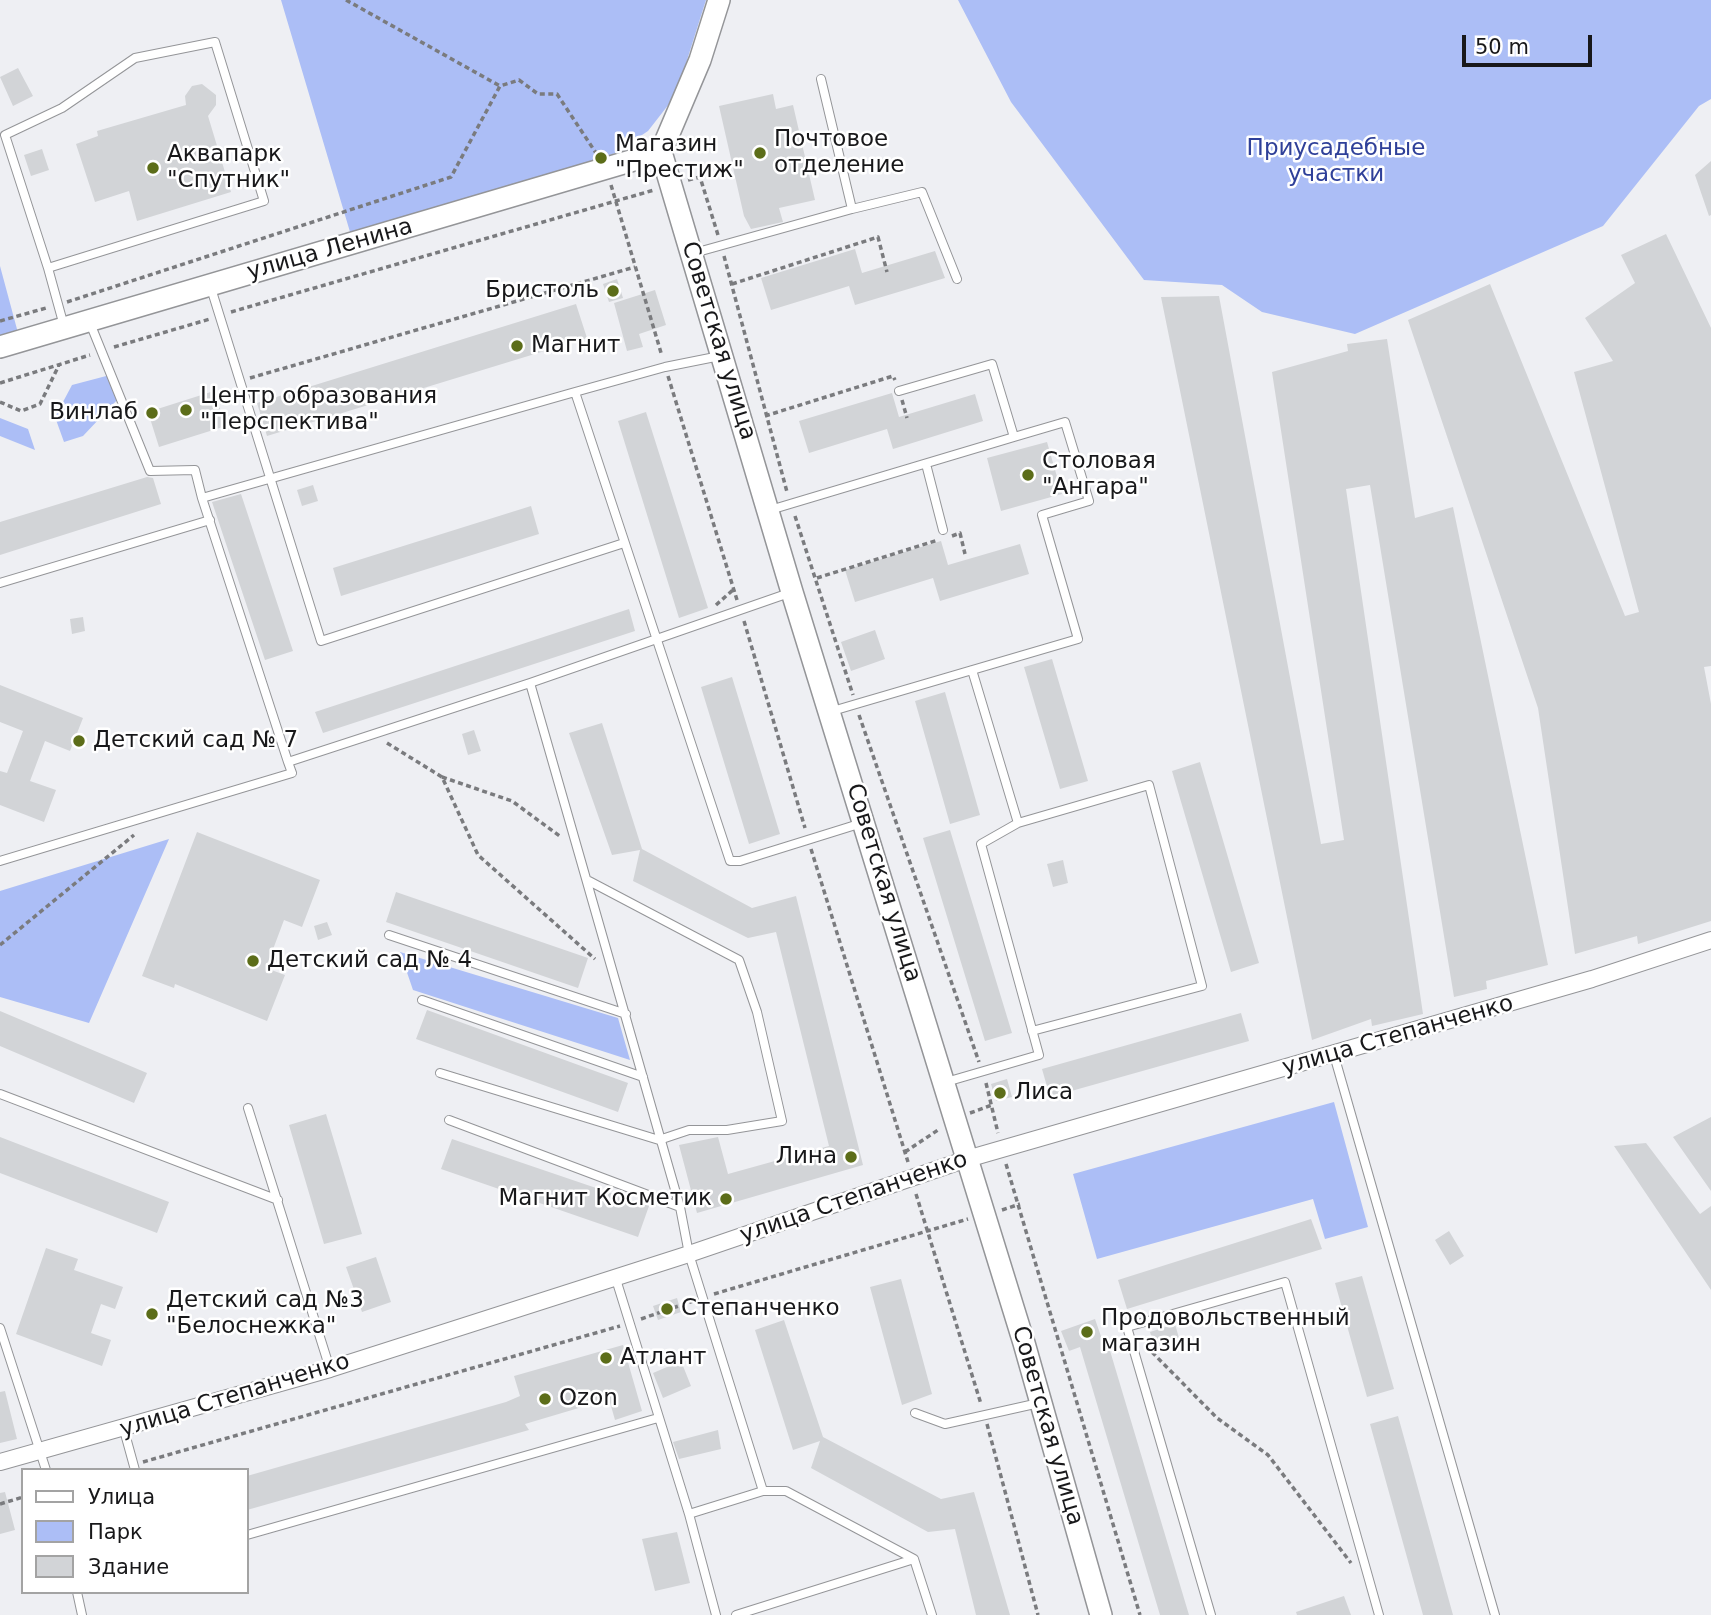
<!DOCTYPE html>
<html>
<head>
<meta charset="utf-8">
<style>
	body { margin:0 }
	#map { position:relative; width:1711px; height:1615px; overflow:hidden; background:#eeeff3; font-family:"DejaVu Sans",sans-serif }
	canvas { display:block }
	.legend { position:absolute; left:21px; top:1468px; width:228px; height:126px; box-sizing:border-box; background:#fff; border:2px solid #a3a3a3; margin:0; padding:9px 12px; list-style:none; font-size:21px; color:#18181a }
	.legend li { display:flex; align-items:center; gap:14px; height:35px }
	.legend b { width:35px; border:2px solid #a3a3a3 }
	.scale { position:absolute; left:1462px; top:35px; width:130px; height:32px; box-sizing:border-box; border:4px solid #18181a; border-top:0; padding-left:9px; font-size:21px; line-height:24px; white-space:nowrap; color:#18181a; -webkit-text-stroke:5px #fff; paint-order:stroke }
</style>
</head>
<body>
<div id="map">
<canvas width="1711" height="1615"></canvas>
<ul class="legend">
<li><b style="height:9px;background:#fff"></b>Улица</li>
<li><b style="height:19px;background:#acbef6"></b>Парк</li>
<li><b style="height:19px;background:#d2d4d7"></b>Здание</li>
</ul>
<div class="scale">50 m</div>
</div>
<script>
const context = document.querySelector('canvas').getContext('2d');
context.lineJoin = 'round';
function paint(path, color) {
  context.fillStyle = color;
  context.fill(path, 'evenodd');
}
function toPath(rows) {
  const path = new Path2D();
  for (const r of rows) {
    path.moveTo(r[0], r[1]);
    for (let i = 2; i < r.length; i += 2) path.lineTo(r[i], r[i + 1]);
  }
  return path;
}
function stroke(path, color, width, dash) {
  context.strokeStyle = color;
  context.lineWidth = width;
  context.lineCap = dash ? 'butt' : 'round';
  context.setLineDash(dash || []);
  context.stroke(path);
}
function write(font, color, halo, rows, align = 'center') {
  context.font = font + ' "DejaVu Sans",sans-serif';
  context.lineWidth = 5;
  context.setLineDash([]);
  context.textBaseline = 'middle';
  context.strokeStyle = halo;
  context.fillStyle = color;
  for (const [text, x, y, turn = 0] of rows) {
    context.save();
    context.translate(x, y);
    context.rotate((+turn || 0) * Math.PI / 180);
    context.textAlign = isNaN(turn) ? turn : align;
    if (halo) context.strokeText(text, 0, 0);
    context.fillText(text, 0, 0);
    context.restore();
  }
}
paint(toPath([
	[281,0,706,0,682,76,669,104,648,131,615,153,526,187,353,242],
	[958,0,1711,0,1711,99,1699,106,1603,226,1355,334,1262,312,1222,285,1144,280,1011,102],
	[0,266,21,344,0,350],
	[110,375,118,399,83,436,64,442,55,417,72,385],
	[0,418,28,429,35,450,0,436],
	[169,839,89,1023,0,997,0,891],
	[400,952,618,1018,630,1060,413,990],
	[1334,1102,1368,1227,1325,1239,1313,1199,1097,1259,1073,1174]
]), '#acbef6');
paint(toPath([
	[18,68,33,96,13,106,0,77],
	[202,84,216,95,216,105,208,116,231,192,137,221,129,191,95,202,76,144,98,136,97,131,186,105,185,96,192,86],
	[773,94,776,109,793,105,815,200,779,208,783,222,751,229,744,216,719,106],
	[42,149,49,170,31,176,24,155],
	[1711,161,1711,215,1709,216,1695,175],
	[1666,234,1711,328,1711,666,1704,667,1711,704,1711,921,1638,944,1637,936,1575,954,1538,708,1408,320,1490,284,1625,616,1639,612,1574,372,1613,361,1585,318,1635,283,1621,255],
	[855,249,862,273,935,251,945,278,855,305,849,286,771,310,761,278],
	[617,279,623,298,609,302,603,284],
	[655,290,666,325,639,334,643,347,627,351,614,303],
	[1219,296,1321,844,1344,840,1272,372,1348,351,1347,344,1387,339,1415,518,1453,507,1548,965,1486,981,1487,989,1454,997,1370,485,1346,489,1423,1014,1372,1026,1371,1019,1312,1040,1161,297],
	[576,304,587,338,267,436,257,403],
	[214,391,226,426,159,447,148,412],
	[892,393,899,417,975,394,983,421,893,449,887,429,809,453,799,421],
	[646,412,708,608,679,618,618,421],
	[1047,442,1062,494,1001,511,987,458],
	[147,477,153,478,161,504,0,555,0,522],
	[313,485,318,501,302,506,297,490],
	[241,494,293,651,265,660,212,502],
	[531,506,539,534,341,596,333,568],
	[941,541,948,565,1020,544,1029,574,940,601,933,578,855,602,845,570],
	[629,609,635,631,323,733,315,712],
	[83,617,85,631,72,634,70,619],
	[875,630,885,659,851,671,841,642],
	[1052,659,1088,781,1060,789,1024,667],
	[732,677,780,834,749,844,701,687],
	[0,685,83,718,70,751,45,741,30,781,56,790,44,822,0,805,0,771,7,773,23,731,0,722],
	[945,692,980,815,950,824,915,701],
	[602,723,642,849,752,908,796,896,863,1165,697,1213,679,1145,718,1137,728,1174,829,1146,776,932,748,938,633,881,640,850,612,855,569,733],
	[474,730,481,751,468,755,462,734],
	[1200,762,1259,963,1231,972,1172,771],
	[950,830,1012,1033,985,1041,923,838],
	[197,832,320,880,302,927,284,920,266,968,285,975,267,1021,175,984,174,988,142,976],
	[1063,860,1068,883,1053,887,1047,864],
	[396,892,588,958,578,988,386,922],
	[327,922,332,935,318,940,314,926],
	[427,1010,628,1083,618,1112,416,1039],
	[0,1011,147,1073,134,1103,0,1046],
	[1241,1013,1249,1041,1050,1097,1042,1069],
	[1007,1079,1012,1097,996,1101,991,1084],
	[326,1114,362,1234,324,1244,289,1125],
	[1711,1117,1711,1191,1673,1137],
	[0,1137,169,1202,157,1233,0,1173],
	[452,1139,649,1206,638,1237,441,1169],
	[1646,1143,1700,1214,1711,1206,1711,1290,1614,1146],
	[1311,1219,1322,1249,1127,1309,1118,1280],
	[1449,1231,1464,1256,1450,1265,1435,1240],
	[46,1248,78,1259,74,1270,123,1287,115,1309,101,1304,91,1333,111,1340,102,1366,16,1334],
	[376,1257,391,1302,362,1312,346,1267],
	[1362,1276,1394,1389,1367,1397,1335,1283],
	[901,1279,932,1394,902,1405,870,1287],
	[677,1298,681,1312,658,1320,653,1306],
	[1095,1319,1104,1345,1108,1344,1189,1615,1160,1615,1080,1347,1069,1351,1061,1331],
	[784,1320,823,1437,941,1499,974,1492,1010,1615,976,1615,955,1529,928,1532,811,1468,820,1441,793,1450,755,1330],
	[1175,1324,1179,1338,1154,1345,1150,1332],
	[623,1345,642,1411,615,1420,609,1399,525,1424,529,1430,247,1510,247,1476,506,1402,520,1396,514,1376],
	[681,1361,691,1386,663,1398,653,1373],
	[5,1391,17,1439,0,1443,0,1392],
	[1398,1416,1453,1615,1423,1615,1370,1424],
	[718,1430,721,1449,679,1459,673,1442],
	[5,1492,15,1530,0,1534,0,1493],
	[677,1532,690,1583,655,1591,642,1539],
	[1344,1596,1351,1615,1297,1615,1296,1612]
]), '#d2d4d7');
const service = toPath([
	[215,42,264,201,48,268,5,135,62,108,135,58,215,42],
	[852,209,922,192,957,279],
	[694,253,852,209,821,79],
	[48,268,64,326],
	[210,285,321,641,624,543],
	[90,323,150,471,195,470,202,498,575,392],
	[720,356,665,367,575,392,730,861,740,861,862,823],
	[926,464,943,530],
	[202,498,288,762],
	[770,510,1014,437,992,364,899,391],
	[0,583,210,520],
	[530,683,680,1207,689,1254,763,1491,689,1514,716,1615],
	[829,712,1078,639,1042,515,1089,501,1065,422,1014,437],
	[1018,823,1149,785,1202,986,1032,1031],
	[0,861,292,773,288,762,530,683,792,592],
	[389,935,626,1014],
	[422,1000,643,1077],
	[1334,1055,1495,1615],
	[440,1073,659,1140,689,1130,727,1130,782,1121,757,1012,739,960,589,881],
	[946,1082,1039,1055,981,844,1018,823,972,670],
	[0,1094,278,1200],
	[248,1108,330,1369],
	[449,1120,680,1207],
	[615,1276,689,1514],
	[0,1328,46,1470],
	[915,1413,945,1424,1039,1403],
	[124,1430,135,1470],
	[763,1491,786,1491,914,1559],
	[247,1535,658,1418],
	[77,1592,82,1615],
	[736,1615,914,1559,932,1615],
	[1211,1615,1127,1327,1285,1282,1379,1615]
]);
const minor = toPath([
	[0,1462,330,1369,689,1254,967,1159,1592,979,1711,940]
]);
const tertiary = toPath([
	[661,152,792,592,1024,1343,1101,1615],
	[661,152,700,60,719,0],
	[0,347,661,152]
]);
stroke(service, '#949598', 10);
stroke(minor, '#949598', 18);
stroke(tertiary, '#949598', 24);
stroke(toPath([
	[346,0,500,86],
	[688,180,700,177,718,235],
	[611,185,662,356],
	[724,256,787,492],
	[732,284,878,237,887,272],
	[67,302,451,177,500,86,519,80,538,94,557,94,596,153],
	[231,312,654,190],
	[0,321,46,308],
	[114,347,210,319],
	[668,376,737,600],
	[250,378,635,267],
	[0,383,90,355],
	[902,400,907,418],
	[0,402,21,411,40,404,59,365],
	[765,416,893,376,895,380],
	[795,516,853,695],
	[952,536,960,533,965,554],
	[817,578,938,540],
	[716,605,734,589],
	[744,621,805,828],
	[859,715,979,1062],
	[387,743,442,777,478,855,595,959],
	[442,777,512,801,561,837],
	[811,849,908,1162],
	[0,945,134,835],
	[986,1083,998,1133],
	[970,1113,992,1105],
	[905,1152,938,1130],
	[1006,1164,1140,1615],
	[916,1194,981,1404],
	[1002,1210,1020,1204],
	[714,1294,968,1219],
	[641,1319,693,1301],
	[1146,1346,1217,1418,1268,1455,1351,1563],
	[987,1424,1038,1615],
	[143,1462,620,1326],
	[0,1504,23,1497]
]), '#7a7b7e', 3.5, [5, 3.5]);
stroke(service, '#fff', 8);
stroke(minor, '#fff', 16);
stroke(tertiary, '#fff', 21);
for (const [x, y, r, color] of [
	[760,153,7,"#5c6d19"],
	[601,158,7,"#5c6d19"],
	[153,168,7,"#5c6d19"],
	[613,291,7,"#5c6d19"],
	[517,346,7,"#5c6d19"],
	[186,410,7,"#5c6d19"],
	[152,413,7,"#5c6d19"],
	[1028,475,7,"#5c6d19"],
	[79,741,7,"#5c6d19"],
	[253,961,7,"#5c6d19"],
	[1000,1093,7,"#5c6d19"],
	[851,1157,7,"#5c6d19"],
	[726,1199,7,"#5c6d19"],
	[667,1309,7,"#5c6d19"],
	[152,1314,7,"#5c6d19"],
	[1087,1332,7,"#5c6d19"],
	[606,1358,7,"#5c6d19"],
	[545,1399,7,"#5c6d19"]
]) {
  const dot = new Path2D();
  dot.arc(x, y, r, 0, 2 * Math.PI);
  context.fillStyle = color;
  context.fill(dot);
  stroke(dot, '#fff', 2.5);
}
write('23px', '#18181a', '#fff', [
	["Почтовое",774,140],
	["отделение",774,166],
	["Магазин",615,145],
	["\"Престиж\"",615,171],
	["Аквапарк",167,155],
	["\"Спутник\"",167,181],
	["Бристоль",599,291,"right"],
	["Магнит",531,346],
	["Центр образования",200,397],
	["\"Перспектива\"",200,423],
	["Винлаб",138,413,"right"],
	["Столовая",1042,462],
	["\"Ангара\"",1042,488],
	["Детский сад № 7",93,741],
	["Детский сад № 4",267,961],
	["Лиса",1014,1093],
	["Лина",837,1157,"right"],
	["Магнит Косметик",712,1199,"right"],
	["Детский сад №3",166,1301],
	["\"Белоснежка\"",166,1327],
	["Степанченко",681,1309],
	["Продовольственный",1101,1319],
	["магазин",1101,1345],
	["Атлант",620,1358],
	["Ozon",559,1399]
], 'left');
write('23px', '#2f4099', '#fff', [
	["Приусадебные",1336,149],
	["участки",1336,175]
]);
write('23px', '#18181a', '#fff', [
	["улица Ленина",330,250,-16],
	["Советская улица",718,341,73],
	["Советская улица",883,883,73],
	["улица Степанченко",1398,1036,-16],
	["улица Степанченко",854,1198,-19],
	["улица Степанченко",235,1396,-17],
	["Советская улица",1047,1426,74]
]);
</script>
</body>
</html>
